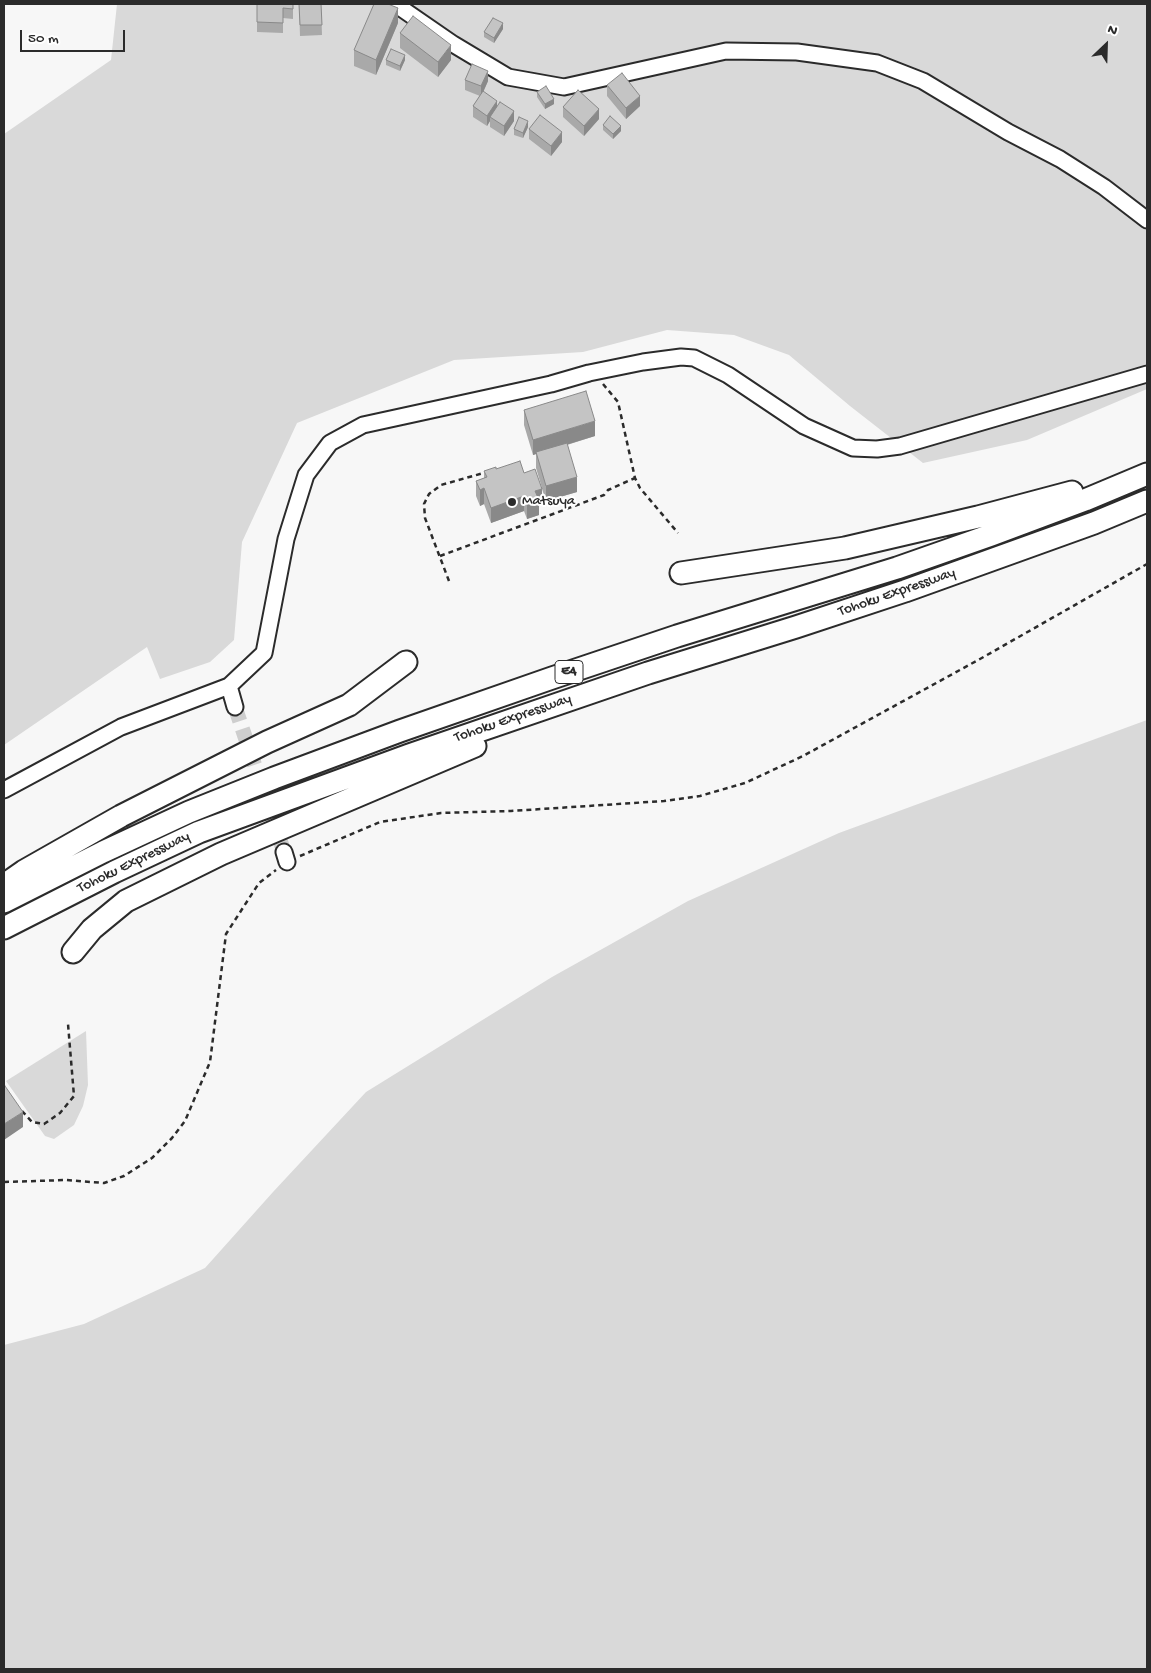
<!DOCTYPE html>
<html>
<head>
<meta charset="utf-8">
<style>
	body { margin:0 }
	#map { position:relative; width:1151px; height:1673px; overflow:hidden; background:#f7f7f7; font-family:"Gochi Hand",sans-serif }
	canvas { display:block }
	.frame { position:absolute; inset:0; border:5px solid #2b2b2b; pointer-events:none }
	.north { position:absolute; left:1081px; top:20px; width:50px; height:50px; -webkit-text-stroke:4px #fff; paint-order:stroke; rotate:24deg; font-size:14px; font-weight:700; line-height:20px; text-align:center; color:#2b2b2b }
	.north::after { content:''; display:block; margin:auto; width:18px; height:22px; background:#2b2b2b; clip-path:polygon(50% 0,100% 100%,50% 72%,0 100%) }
	.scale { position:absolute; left:20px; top:30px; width:105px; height:22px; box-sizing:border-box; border:2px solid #2b2b2b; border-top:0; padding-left:6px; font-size:15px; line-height:18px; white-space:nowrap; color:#2b2b2b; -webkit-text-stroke:4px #fff; paint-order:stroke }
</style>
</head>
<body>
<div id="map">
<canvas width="1151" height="1673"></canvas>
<div class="frame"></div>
<div class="north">N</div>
<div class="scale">50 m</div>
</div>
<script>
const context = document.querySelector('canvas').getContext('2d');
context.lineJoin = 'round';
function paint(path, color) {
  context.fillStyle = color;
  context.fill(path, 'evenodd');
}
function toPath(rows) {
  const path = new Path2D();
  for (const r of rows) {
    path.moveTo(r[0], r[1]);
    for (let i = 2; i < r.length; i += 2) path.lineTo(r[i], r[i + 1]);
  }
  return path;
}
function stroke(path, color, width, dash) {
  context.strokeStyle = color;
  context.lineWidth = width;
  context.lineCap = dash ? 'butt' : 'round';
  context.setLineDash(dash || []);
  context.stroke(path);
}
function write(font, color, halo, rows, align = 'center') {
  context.font = font + ' "Gochi Hand",sans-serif';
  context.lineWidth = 4;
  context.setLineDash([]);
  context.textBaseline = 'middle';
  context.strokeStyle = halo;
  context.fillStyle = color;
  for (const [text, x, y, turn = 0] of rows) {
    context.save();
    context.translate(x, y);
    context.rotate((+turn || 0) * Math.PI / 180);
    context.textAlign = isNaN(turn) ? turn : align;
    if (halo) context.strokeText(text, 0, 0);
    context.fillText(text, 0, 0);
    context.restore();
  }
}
paint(toPath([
	[117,4,1147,4,1147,389,1027,440,923,463,850,406,789,355,734,335,667,330,583,352,454,360,297,423,242,542,234,640,210,662,160,679,147,647,4,745,4,134,111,60],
	[1147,720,1147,1669,4,1669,4,1345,84,1324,205,1268,273,1192,366,1092,552,977,688,901,839,833],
	[86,1031,88,1085,83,1106,74,1125,54,1139,45,1136,6,1081]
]), '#d9d9d9');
stroke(toPath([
	[235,707,284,852]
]), '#cecece', 15, [15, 8]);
const minor = toPath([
	[395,4,453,44,508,77,564,87,726,51,797,52,877,63,923,81,1008,132,1060,159,1104,187,1147,220],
	[229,686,235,707],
	[4,790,121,727,229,686,264,653,286,539,306,475,330,443,363,425,551,384,589,373,643,362,681,357,694,358,728,375,804,426,853,448,877,449,900,446,1147,374],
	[284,852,287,862]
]);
const highway = toPath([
	[681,573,845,548,978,517,1072,492],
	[4,885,24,871,121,816,267,742,349,705,406,662],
	[4,902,103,852,189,812,274,778,400,731,552,678,677,636,897,568,991,535,1085,500,1147,474],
	[4,928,114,872,199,832,409,755,648,673,796,627,905,591,1094,523,1147,501],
	[73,952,92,929,126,901,221,854,475,746]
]);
stroke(minor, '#2b2b2b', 19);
stroke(highway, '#2b2b2b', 25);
stroke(toPath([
	[603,384,618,402,635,478,640,488,678,533],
	[440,556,604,495,608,490,635,478],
	[449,581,425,518,424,504,429,494,441,485,487,472],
	[300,856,380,822,441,813,511,811,664,801,700,796,745,783,803,756,980,659,1147,564],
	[22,1111,32,1122,44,1124,60,1113,74,1096,68,1024],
	[4,1182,66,1180,104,1183,124,1176,152,1158,172,1138,185,1121,210,1062,226,934,259,883,276,870]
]), '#2b2b2b', 2.5, [5, 4]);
stroke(minor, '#fff', 15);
stroke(highway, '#fff', 21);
paint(toPath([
	[257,4,293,4,293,19,283,18,283,33,257,32],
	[299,4,321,4,322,35,300,36],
	[398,23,376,75,354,66,354,50],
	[503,29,494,43,484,37,484,32],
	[400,33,451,60,438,77,400,48],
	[386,60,405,60,400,71,386,65],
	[465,80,488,81,483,92,497,107,514,121,504,136,490,127,490,121,487,126,473,117,473,106,480,96,465,90],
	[607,85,640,106,626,119,607,96],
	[537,92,554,104,545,109,537,97],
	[563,107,599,119,584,136,563,117],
	[603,125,621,131,613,139,603,130],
	[528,127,523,138,514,135,514,129],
	[529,129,562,142,551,156,529,139],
	[524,410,595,436,567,445,577,492,546,501,542,489,542,504,539,505,539,515,527,519,524,511,491,523,484,504,480,506,476,496,476,481,484,478,484,471,496,469,524,473,542,488,536,468,536,454,533,455,524,425]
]), '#a9a9a9');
paint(toPath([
	[398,8,398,23,376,75,376,60],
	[503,23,503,29,494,43,494,38],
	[451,45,451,60,438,77,438,62],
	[405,55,405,60,400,71,400,66],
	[488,71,488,81,481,97,481,86],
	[640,96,640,106,626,119,626,108],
	[554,99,554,104,545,109,545,104],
	[497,101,497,111,490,117,490,121,487,126,487,116],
	[599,109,599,119,584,136,584,126],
	[514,111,514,121,504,136,504,126],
	[528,121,528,127,523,138,523,133],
	[621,126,621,131,613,139,613,134],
	[562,132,562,142,551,156,551,146],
	[595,421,595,436,533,455,533,440],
	[577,477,577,492,546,501,546,486],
	[484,488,484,504,480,506,480,490],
	[542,489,542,504,539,505,539,515,527,519,527,504,535,491],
	[524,496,524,511,491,523,491,508],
	[23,1112,23,1127,4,1140,4,1124]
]), '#898989');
const building = toPath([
	[257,4,293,4,293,9,283,8,283,23,257,22,257,4],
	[299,4,321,4,322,25,300,25,299,4],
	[374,4,388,4,398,8,376,60,354,50,374,4],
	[413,16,451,45,438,62,400,33,413,16],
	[493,18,503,23,494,38,484,32,493,18],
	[391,49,405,55,400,66,386,60,391,49],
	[472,64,488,71,481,86,465,80,472,64],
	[622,73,640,96,626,108,607,85,622,73],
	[546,86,554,99,545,104,537,92,546,86],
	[578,90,599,109,584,126,563,107,578,90],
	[483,91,497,101,487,116,473,106,483,91],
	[500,102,514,111,504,126,490,117,500,102],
	[540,115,562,132,551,146,529,129,540,115],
	[610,116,621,126,613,134,603,125,610,116],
	[519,117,528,121,523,133,514,129,519,117],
	[586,391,595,421,533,440,524,410,586,391],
	[567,443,577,477,546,486,536,452,567,443],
	[520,461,524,473,535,469,542,489,535,491,539,500,527,504,524,496,491,508,484,488,480,490,476,481,487,477,484,471,496,467,496,469,520,461],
	[5,1086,23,1112,4,1124,4,1087,5,1086]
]);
paint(building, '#c4c4c4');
stroke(building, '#898989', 1);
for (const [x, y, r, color] of [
	[512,502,5,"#2b2b2b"]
]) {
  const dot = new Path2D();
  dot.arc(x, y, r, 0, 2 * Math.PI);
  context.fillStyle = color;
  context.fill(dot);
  stroke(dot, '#fff', 2);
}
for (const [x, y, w] of [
	[569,672,28]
]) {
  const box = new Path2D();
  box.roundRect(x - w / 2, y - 11.5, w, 23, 4);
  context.fillStyle = '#fff';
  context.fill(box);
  stroke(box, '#2b2b2b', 1);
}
write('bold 14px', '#2b2b2b', null, [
	["E4",569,672]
]);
write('15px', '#2b2b2b', '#fff', [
	["Matsuya",522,502]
], 'left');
write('15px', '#2b2b2b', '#fff', [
	["Tohoku Expressway",897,593,-19],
	["Tohoku Expressway",513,719,-19],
	["Tohoku Expressway",134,863,-26]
]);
</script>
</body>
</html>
